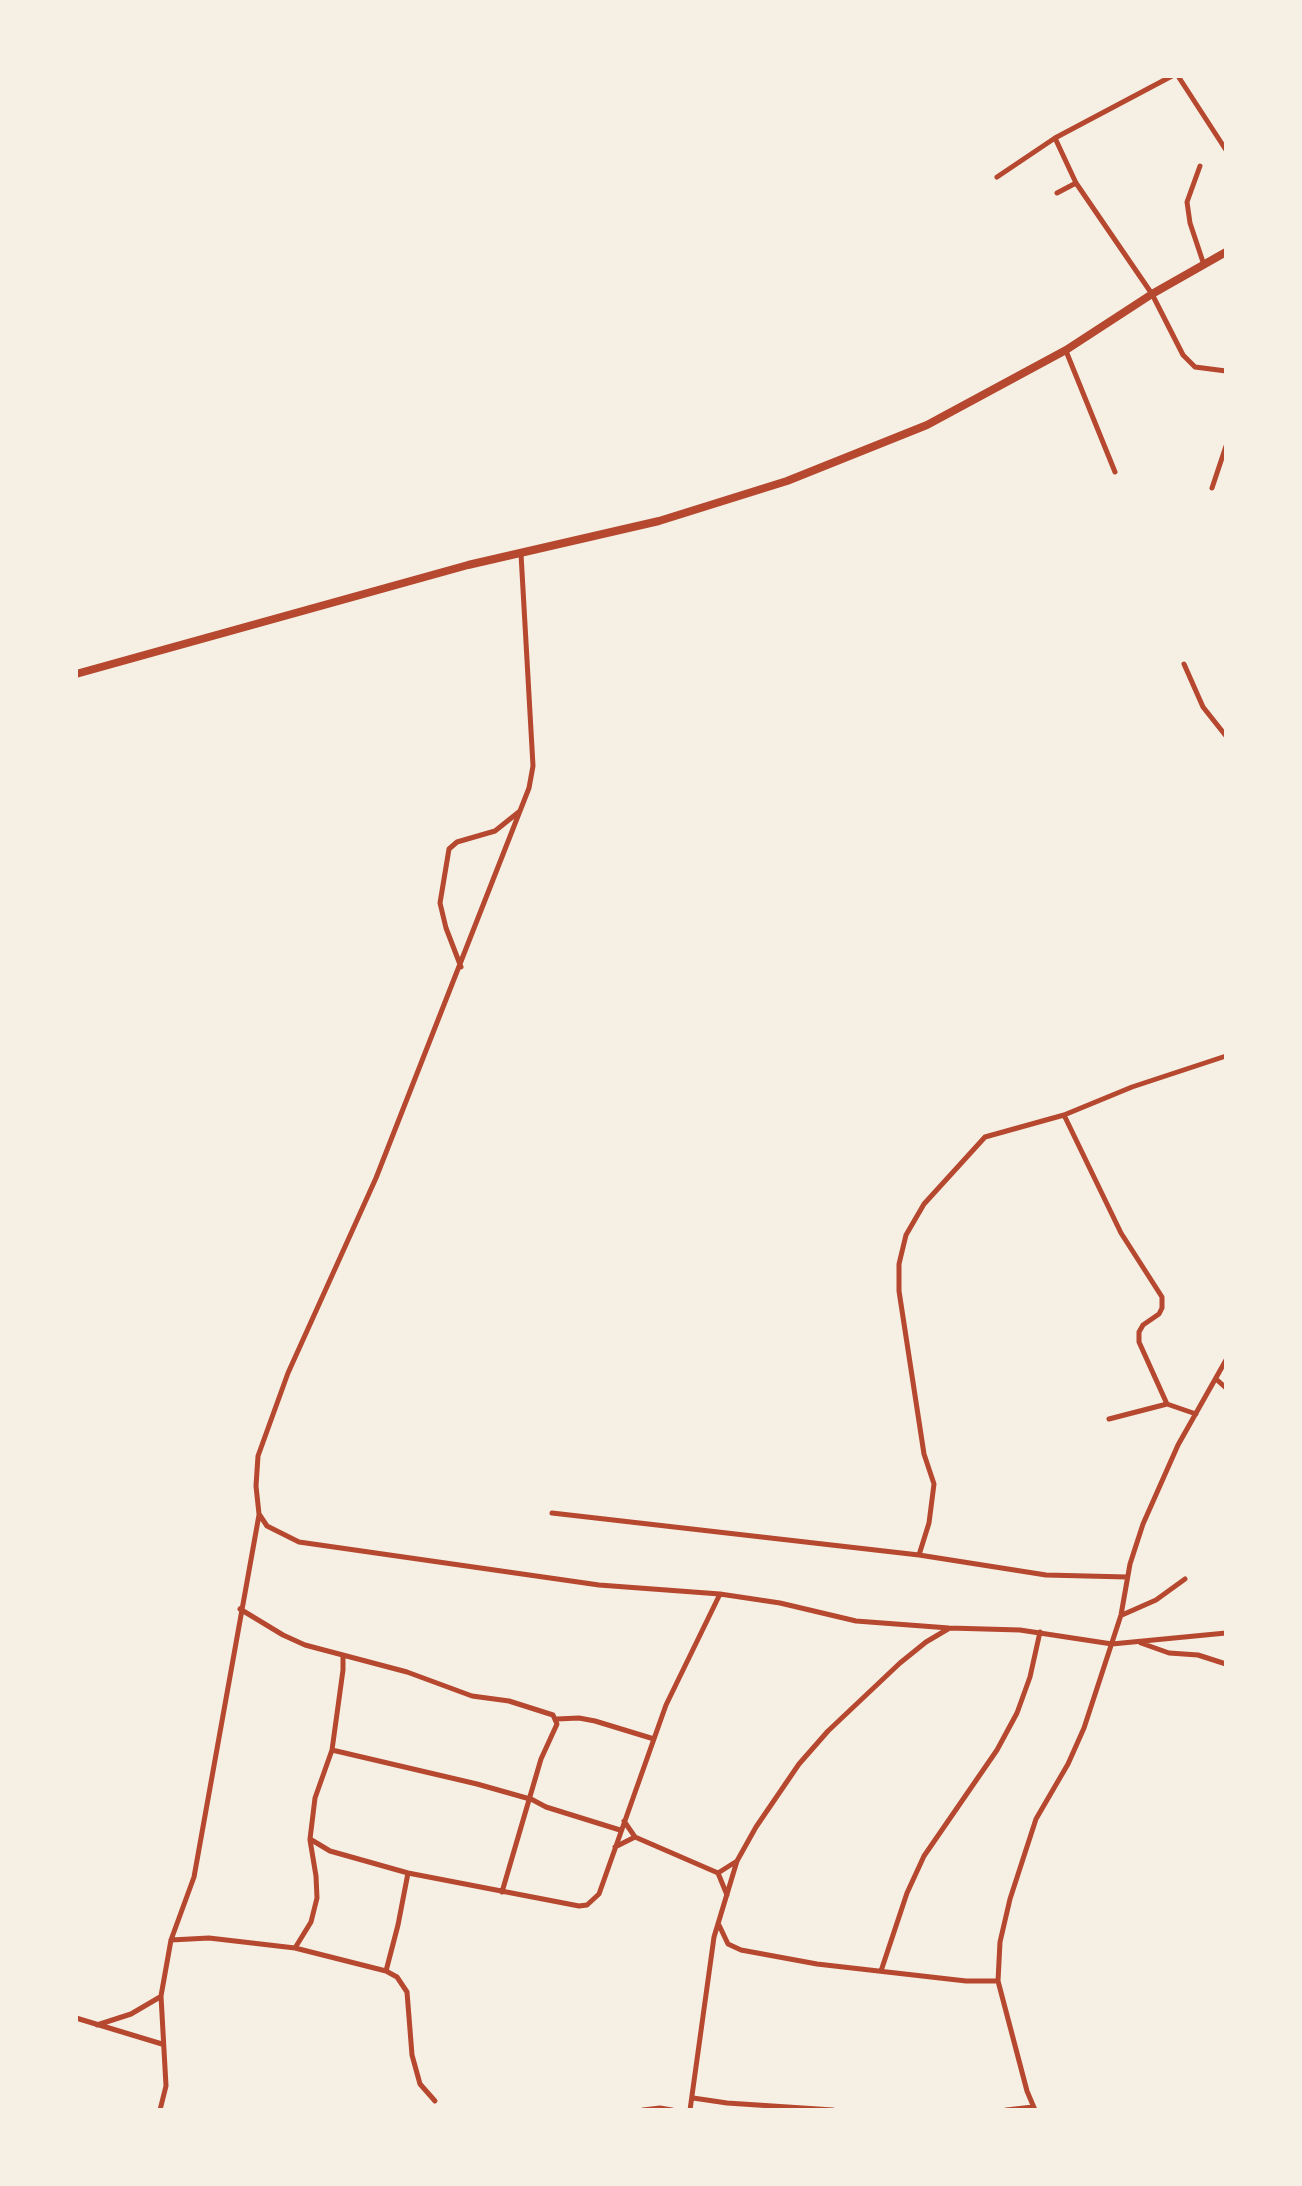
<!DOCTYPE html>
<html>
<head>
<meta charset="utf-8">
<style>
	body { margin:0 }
	#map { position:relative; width:1302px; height:2186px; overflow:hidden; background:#f6efe4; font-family:"Source Serif 4",serif }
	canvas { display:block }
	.frame { position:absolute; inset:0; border:78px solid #f6efe4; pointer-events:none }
</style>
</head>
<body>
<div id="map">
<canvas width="1302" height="2186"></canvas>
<div class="frame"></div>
</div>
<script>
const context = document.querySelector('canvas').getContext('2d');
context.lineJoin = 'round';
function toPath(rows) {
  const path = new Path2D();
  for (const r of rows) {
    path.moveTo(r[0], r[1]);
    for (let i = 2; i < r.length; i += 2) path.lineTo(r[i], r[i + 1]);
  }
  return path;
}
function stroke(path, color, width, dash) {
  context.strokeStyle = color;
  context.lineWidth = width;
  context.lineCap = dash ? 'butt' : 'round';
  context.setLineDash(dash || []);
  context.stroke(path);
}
stroke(toPath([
	[1178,76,1226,150],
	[1055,138,1076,183,1152,294,1183,355,1195,367,1226,371],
	[1200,166,1187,202,1190,223,1204,265],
	[997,177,1055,138,1172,76],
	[1057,193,1076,183],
	[1066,351,1115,472],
	[1212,488,1226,446],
	[521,554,533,766,529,788,376,1178,288,1373,258,1456,256,1486,259,1514,267,1526,299,1542,599,1585,720,1594,780,1603,856,1621,949,1628,1020,1630,1112,1644,1226,1633],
	[1184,664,1203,707,1226,736],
	[461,967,446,928,440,903,449,849,457,842,495,831,520,811],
	[1064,1115,1121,1233,1162,1297,1162,1308,1159,1314,1143,1325,1139,1332,1139,1342,1167,1404,1196,1414],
	[1216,1379,1226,1388],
	[1109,1419,1167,1404],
	[552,1513,919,1555,1046,1575,1127,1577],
	[919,1555,929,1523,934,1484,924,1454,899,1291,899,1264,906,1235,924,1204,985,1137,1064,1115,1132,1087,1226,1056],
	[240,1609,283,1635,305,1645,407,1672,472,1696,509,1701,553,1715,557,1724,541,1759,502,1892],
	[1122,1615,1156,1600,1185,1579],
	[1141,1643,1169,1653,1198,1655,1226,1664],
	[343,1656,343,1670,332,1750,315,1798,310,1839,330,1851,408,1873,579,1906,587,1905,599,1894,666,1705,720,1594],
	[557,1719,579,1718,595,1721,654,1739],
	[332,1750,477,1784,530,1799],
	[531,1799,546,1807,620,1830],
	[624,1821,635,1837,718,1873,727,1895],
	[615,1847,635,1837],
	[718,1873,737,1861],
	[719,1925,728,1944,741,1950,817,1964,966,1981,998,1981],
	[171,1940,209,1938,295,1948,386,1971,397,1977,407,1992,412,2055,420,2084,435,2101],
	[295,1948,311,1922,317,1898,316,1876,310,1840],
	[386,1971,398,1925,408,1873],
	[881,1971,907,1893,924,1856,997,1750,1017,1713,1030,1677,1040,1632],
	[76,2018,162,2044],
	[97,2025,131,2014,160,1997],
	[693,2098,727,2103,833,2110],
	[160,2110,166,2086,161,1996,171,1940,194,1877,259,1515],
	[643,2110,660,2108,672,2110],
	[690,2110,714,1937,737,1861,756,1827,799,1764,828,1731,900,1663,926,1642,948,1629],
	[1006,2110,1033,2107],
	[1035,2110,1027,2091,998,1981,1000,1942,1010,1899,1036,1819,1068,1764,1084,1728,1121,1615,1130,1564,1143,1524,1178,1445,1226,1360]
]), '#b5482f', 5);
stroke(toPath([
	[76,674,468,565,659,521,787,481,927,425,1066,350,1152,294,1226,252]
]), '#b5482f', 8);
</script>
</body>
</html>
